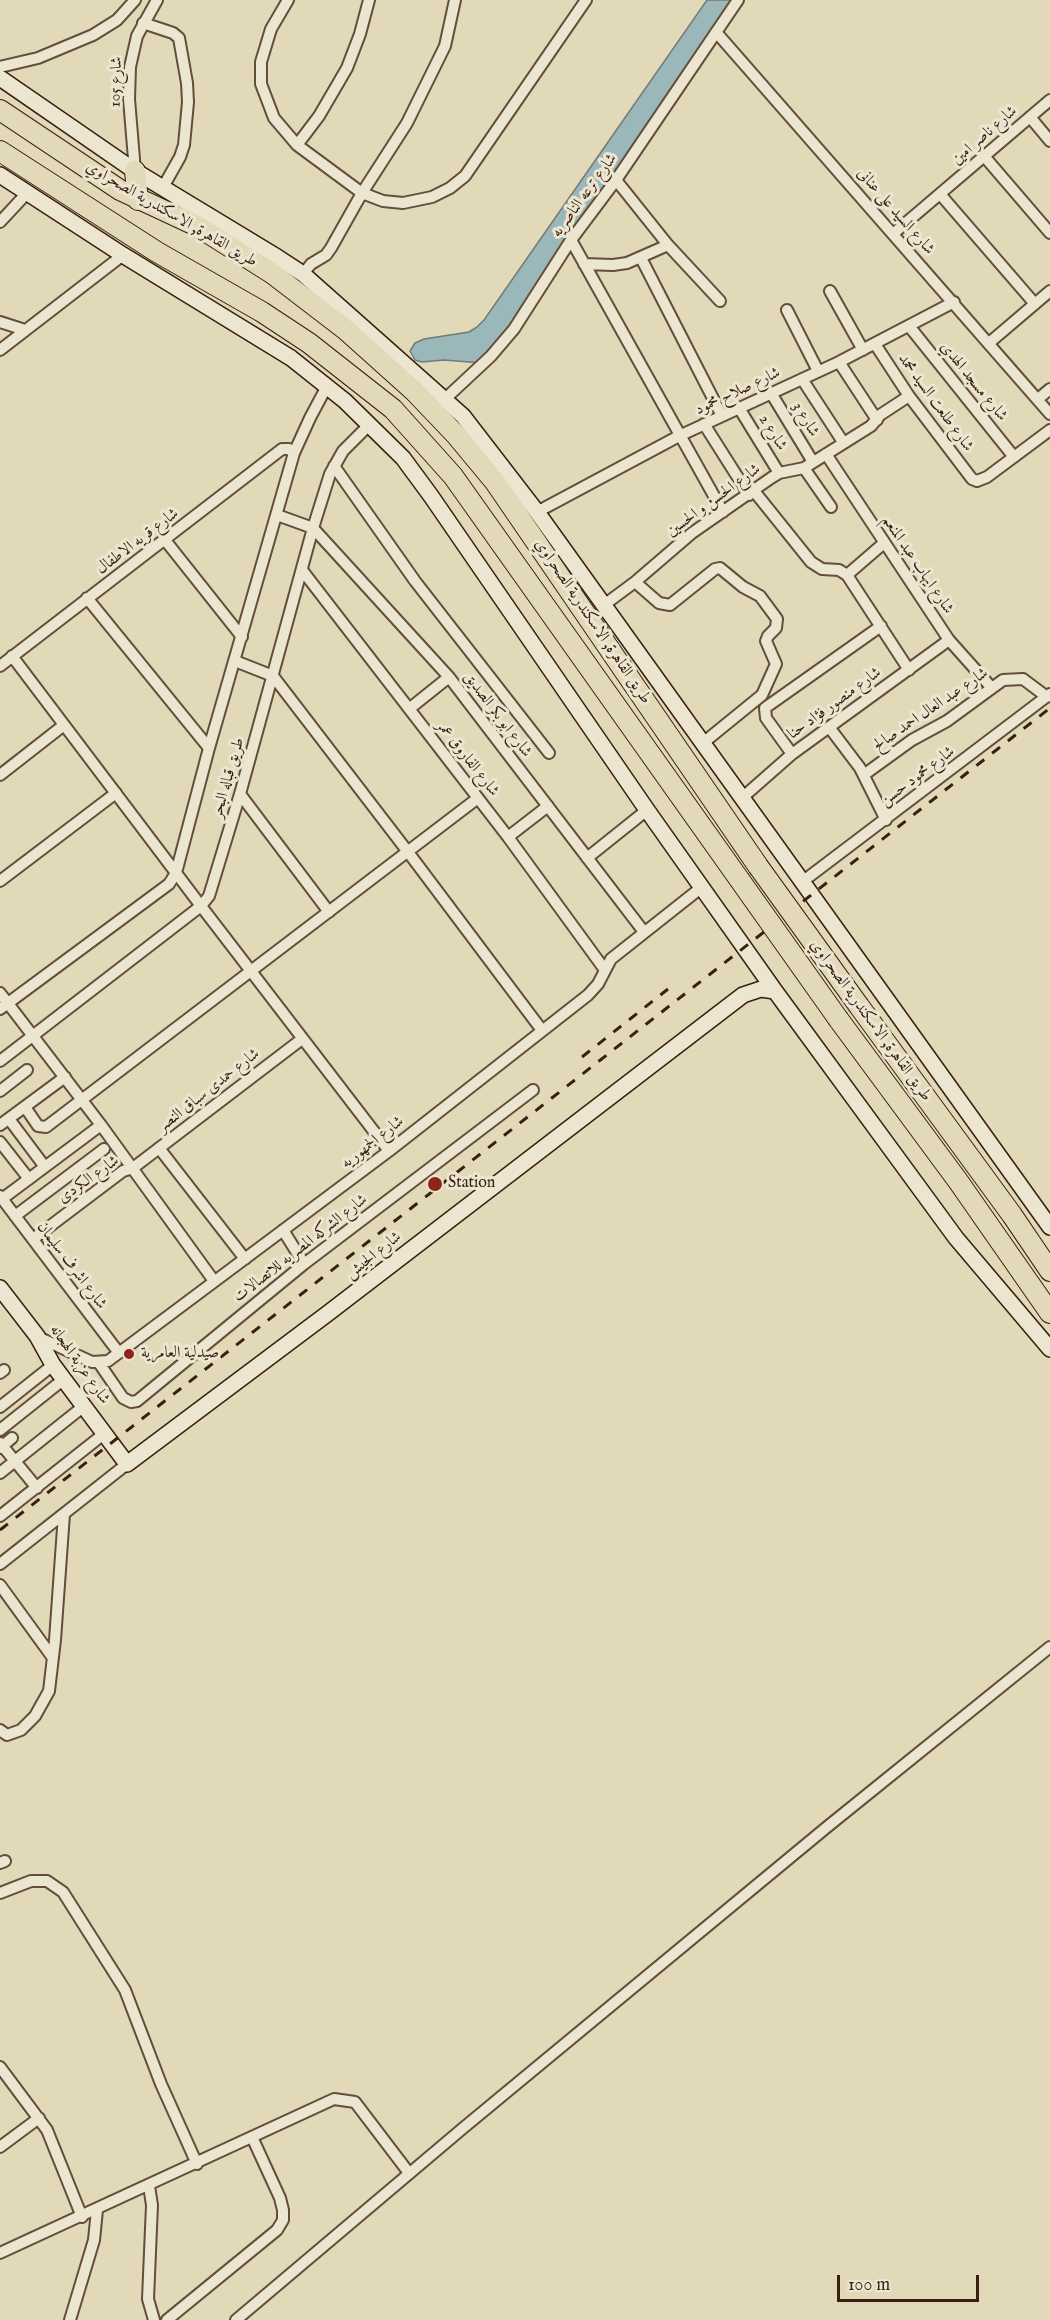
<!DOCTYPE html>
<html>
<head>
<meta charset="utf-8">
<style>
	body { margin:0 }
	#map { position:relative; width:1050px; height:2320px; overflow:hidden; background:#e2d9b8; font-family:"IM FELL English",serif }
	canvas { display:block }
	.scale { position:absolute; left:837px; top:2275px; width:142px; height:27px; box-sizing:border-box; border:3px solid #3a1e11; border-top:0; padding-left:8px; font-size:18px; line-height:21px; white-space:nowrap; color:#3a1e11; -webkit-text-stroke:4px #ece6d1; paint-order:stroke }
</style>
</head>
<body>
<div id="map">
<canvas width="1050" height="2320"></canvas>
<div class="scale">100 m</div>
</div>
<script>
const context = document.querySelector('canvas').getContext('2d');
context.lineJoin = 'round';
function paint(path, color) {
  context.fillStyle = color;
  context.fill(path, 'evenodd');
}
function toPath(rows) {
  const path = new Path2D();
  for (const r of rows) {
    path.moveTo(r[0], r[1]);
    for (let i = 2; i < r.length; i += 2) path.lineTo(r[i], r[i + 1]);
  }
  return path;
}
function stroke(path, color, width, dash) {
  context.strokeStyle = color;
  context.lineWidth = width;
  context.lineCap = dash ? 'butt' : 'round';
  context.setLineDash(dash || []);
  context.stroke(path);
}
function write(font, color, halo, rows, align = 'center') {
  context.font = font + ' "IM FELL English",Amiri,serif';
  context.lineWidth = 6;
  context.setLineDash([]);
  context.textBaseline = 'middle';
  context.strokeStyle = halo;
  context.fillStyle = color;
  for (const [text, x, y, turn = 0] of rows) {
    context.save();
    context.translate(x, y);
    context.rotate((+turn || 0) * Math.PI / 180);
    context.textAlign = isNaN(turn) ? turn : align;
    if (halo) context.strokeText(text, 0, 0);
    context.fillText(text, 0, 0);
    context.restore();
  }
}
const water = toPath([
	[707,0,736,0,489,357,482,363,444,360,422,362,415,360,410,351,415,343,424,339,469,332,477,327,484,320,707,0]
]);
paint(water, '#9ab7ba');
stroke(water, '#747a76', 1.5);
const street = toPath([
	[288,0,271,29,261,62,261,84,274,118,297,145,362,193,383,201,403,203,432,197,450,188,465,176,586,0],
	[143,23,173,33,179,38,187,83,188,102,184,145,180,157,162,189],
	[716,32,1050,414],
	[0,67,38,58,93,35,117,20,135,0],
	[1030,117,1050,141],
	[297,145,319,116,347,68,360,34,369,0],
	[984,156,1050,233],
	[135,171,129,99,130,67,137,36,157,0],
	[616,180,668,245,720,301],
	[940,194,1035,304],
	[0,222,27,193],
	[894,233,1050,100],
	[571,240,723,512],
	[641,258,722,416],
	[584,264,613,265,627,263,668,245],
	[303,274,311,264,326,255,331,248,362,193,407,123,445,46,455,0],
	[830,291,863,350],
	[787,310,818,371],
	[0,322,25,330],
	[909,326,1014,457],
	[989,343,1050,291],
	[875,344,909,396,972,479,977,481,987,477,1050,430],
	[0,350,123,255],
	[839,362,877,420],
	[802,379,843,442],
	[771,393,813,462],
	[445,399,491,356,514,329,571,240,616,180,738,0],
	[1038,399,1050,389],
	[739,408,779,473],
	[704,424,749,495],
	[826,454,949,640,991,687],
	[334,466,415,581,549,753],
	[804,468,831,507],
	[754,491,811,562,822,569,839,570,847,575,909,670],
	[537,512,679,436,839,362,954,302],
	[277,515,313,528,449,677,644,932],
	[165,540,242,637],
	[302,570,508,837,605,970],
	[847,575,884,543],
	[635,582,659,603,670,605,715,569,720,568,743,587,760,596,777,619,776,628,768,636,766,641,776,664,762,695,703,743],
	[87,598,209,748],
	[604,605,635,582,692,533,771,478,779,473,804,468,871,426,880,415,909,396],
	[12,656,201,906,389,1151],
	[235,661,273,676,408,852,541,1029],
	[0,666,282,449,289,449,294,453],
	[409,709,449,677],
	[829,727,860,768,886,820],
	[792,754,766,718,765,708,881,626],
	[865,774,912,740,947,721,1003,680,1023,679,1047,697],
	[0,775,64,725],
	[240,794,329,912],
	[742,798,792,754,949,640],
	[508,837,548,806],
	[587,858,647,810],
	[0,881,116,793],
	[802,882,1050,694],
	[0,993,101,1125,214,1281],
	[0,1009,169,884,176,873,209,748,294,453,310,418,327,386],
	[0,1061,201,906,209,896,240,794,313,528,330,474,343,451,370,424],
	[0,1091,27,1070],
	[25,1107,38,1126,46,1127,478,798],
	[9,1119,45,1167],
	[0,1125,65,1077],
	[0,1142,29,1179],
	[159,1148,245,1259],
	[0,1196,119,1353],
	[2,1199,101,1125],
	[15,1216,104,1149],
	[283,1230,304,1264],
	[33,1239,123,1171,133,1168,302,1039],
	[38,1337,92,1362,108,1361,389,1151,588,995,598,984,611,959,702,887],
	[99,1363,123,1398,131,1402,137,1401,304,1264,533,1090],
	[0,1373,4,1370],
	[0,1407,53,1365],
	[0,1430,64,1379],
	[0,1443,37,1488],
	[0,1448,12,1438],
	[0,1473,84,1406],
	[0,1516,105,1433],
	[0,1564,127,1464],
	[0,1585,53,1658],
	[0,1730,7,1735,21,1730,35,1716,49,1691,55,1640,64,1514],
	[0,1863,5,1861],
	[0,1893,31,1881,47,1881,63,1892,125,1990,161,2084,197,2164],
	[0,2067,47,2130,82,2217],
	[0,2147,39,2118],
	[149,2186,152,2205,148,2299,154,2320],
	[0,2253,334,2099,355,2102,409,2173],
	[70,2320,94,2240,97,2210],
	[167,2320,277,2230,283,2220,283,2210,280,2198,252,2137],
	[236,2320,462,2129,827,1827,1050,1647]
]);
const secondary = toPath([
	[0,78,135,171,277,257,303,274,463,416,537,512,1050,1227],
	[0,175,123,255,291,358,345,401,403,458,431,496,647,810,775,991,956,1238,1050,1349],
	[0,1288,37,1336,53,1365,127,1464,327,1314,743,995,761,989,775,991]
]);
const highway = toPath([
	[0,110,120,190,197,226,273,274,346,330,414,391,456,435,495,482,758,866],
	[0,151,157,252,262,312,309,343,393,409,453,476,739,879],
	[135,171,138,200],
	[859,1006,1012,1215,1050,1271],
	[839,1020,958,1181,1050,1313]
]);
stroke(street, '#644d3b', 14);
stroke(secondary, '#3a1e11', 18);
stroke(highway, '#3a1e11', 22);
stroke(street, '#ece6d1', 10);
stroke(secondary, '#ece6d1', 15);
stroke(highway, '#e2d9b8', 20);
stroke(toPath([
	[582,1057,668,989],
	[0,1530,1050,708]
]), '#3a1e11', 3, [10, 10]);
const highwayBridge = toPath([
	[758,866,859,1006],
	[739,879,839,1020]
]);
stroke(highwayBridge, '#3a1e11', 22, []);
stroke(highwayBridge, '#e2d9b8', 20);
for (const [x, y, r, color] of [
	[435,1184,8,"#8f2418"],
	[129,1354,6,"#8f2418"]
]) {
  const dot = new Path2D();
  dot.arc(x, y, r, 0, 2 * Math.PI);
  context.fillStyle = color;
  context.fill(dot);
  stroke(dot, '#ece6d1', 2);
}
write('16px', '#3a1e11', '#ece6d1', [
	["شارع 105",117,82,-88],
	["شارع ناصر امين",985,136,-41],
	["شارع ترعه الناصريه",585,196,-54],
	["شارع السيد على عنانى",895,212,49],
	["طريق القاهرة, الاسكندرية الصحراوي",171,215,30],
	["شارع مسجد الهدي",973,382,51],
	["شارع صلاح محمود",738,392,-25],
	["شارع طلعت السيد محمد",935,403,54],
	["شارع 3",805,420,59],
	["شارع 2",772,433,58],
	["شارع الحسن و الحسين",714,501,-36],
	["شارع قريه الاطفال",138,542,-37],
	["شارع ايهاب عبد المنعم",917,565,56],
	["طريق القاهرة, الاسكندرية الصحراوي",592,622,56],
	["شارع منصور فؤاد حنا",835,704,-36],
	["شارع عبد العال احمد صالح",931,710,-34],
	["شارع ابو بكر الصديق",497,715,53],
	["شارع الفاروق عمر",467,759,52],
	["شارع محمود حسن",918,777,-37],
	["طريق قباله البحر",229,778,-74],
	["طريق القاهرة, الاسكندرية الصحراوي",870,1021,54],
	["شارع حمدى سباق النصر",209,1091,-38],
	["شارع الجمهوريه",373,1143,-38],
	["شارع الكردى",89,1180,-35],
	["شارع الشركه المصريه للاتصالات",301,1249,-38],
	["شارع الجيش",374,1256,-38],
	["شارع اشرف سليمان",71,1266,53],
	["شارع عزبة الهجانه",79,1365,55]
]);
write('16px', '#3a1e11', '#ece6d1', [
	["Station",448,1184],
	["صيدلية العامرية",141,1354]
], 'left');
</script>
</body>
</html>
